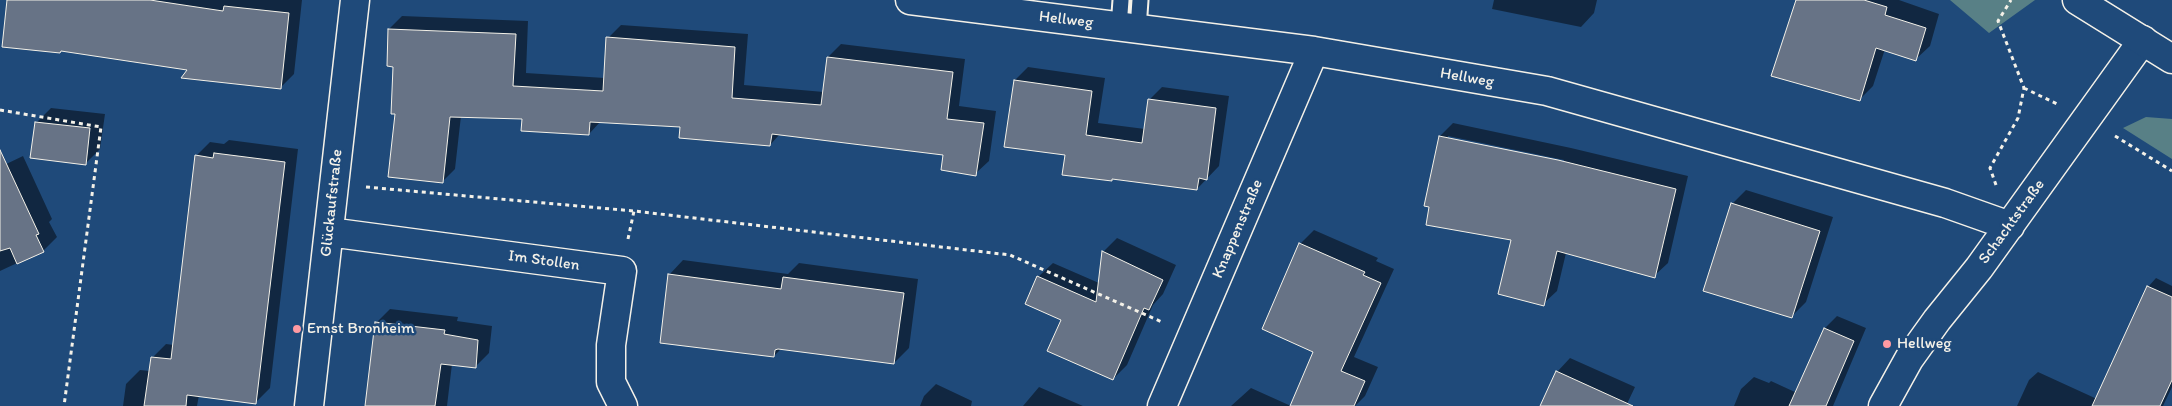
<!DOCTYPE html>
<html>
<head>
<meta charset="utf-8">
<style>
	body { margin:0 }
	canvas { display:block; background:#1f4a7a }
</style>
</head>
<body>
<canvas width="2172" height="406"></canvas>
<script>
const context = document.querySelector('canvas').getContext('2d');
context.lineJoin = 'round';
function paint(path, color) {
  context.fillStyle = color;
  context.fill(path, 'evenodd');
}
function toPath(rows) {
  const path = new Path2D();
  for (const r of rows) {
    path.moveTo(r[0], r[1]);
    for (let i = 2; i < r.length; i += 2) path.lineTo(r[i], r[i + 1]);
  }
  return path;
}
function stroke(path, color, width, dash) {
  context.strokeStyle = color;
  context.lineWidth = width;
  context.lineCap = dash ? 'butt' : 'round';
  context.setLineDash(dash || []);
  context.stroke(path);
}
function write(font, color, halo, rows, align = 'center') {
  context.font = font + ' Itim,sans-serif';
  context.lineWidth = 5;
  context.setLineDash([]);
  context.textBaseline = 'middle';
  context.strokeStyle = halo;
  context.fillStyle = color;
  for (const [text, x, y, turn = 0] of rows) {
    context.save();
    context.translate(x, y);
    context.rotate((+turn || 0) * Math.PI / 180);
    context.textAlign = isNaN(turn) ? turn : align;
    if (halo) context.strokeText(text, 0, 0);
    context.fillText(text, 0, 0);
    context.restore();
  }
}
paint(toPath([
	[1950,0,2035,0,1989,33],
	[2146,117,2172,119,2172,159,2123,128]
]), '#588086');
paint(toPath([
	[9,0,302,0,294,74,280,88,190,69],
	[1494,0,1597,0,1594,13,1581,27,1492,9],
	[1796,0,1899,0,1939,14,1930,46,1916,59,1885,49,1873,86,1859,100],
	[402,16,528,21,526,73,605,78,608,38,621,25,748,34,744,85,824,92,828,57,841,44,965,59,959,106,996,111,989,161,975,174,944,154,780,134,770,145,681,126,601,121,589,134,523,118,461,116,455,169,442,182,397,113,394,65,389,29],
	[1028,67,1105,78,1098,123,1145,129,1149,100,1162,87,1229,96,1219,166,1197,189,1114,178,1112,180,1066,154,1015,80],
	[51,108,105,114,100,149,86,163,36,123],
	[1453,123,1571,148,1688,176,1668,263,1654,276,1566,253,1557,291,1543,304,1513,239,1425,205,1440,136],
	[1448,136,1564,160,1564,163,1448,139],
	[229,140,298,149,270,388,256,402,199,395,197,406,123,406,126,384,140,370,150,371,152,358,166,344,174,345,196,156,210,142,224,144],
	[23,156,52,219,49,222,57,237,43,251,0,271,0,167],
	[1746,190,1833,217,1806,302,1792,316,1732,204],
	[1314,230,1378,258,1376,261,1394,269,1354,357,1378,367,1365,396,1355,406,1231,406,1251,388,1291,406,1315,351,1300,244],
	[1117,238,1176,265,1163,294,1153,305,1127,365,1113,379,1062,319,1038,277,1053,263,1099,283,1103,252],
	[683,260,788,274,799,263,918,279,909,348,894,363,782,348,774,356,669,275],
	[2156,278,2172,286,2172,387,2163,406,2017,406,2029,380,2038,372,2097,399,2148,287],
	[390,309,458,317,457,321,492,326,489,353,475,367,452,364,447,406,366,406,376,323],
	[1837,316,1866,328,1833,406,1734,406,1741,389,1754,377,1769,383,1771,381,1797,393,1825,328],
	[1570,358,1635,387,1626,406,1541,406,1557,372],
	[936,384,972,401,971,406,920,406,924,396],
	[1039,387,1083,406,1023,406]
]), '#0007');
const building = toPath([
	[7,0,150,0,223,11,224,6,289,13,281,89,181,78,187,70,61,51,60,53,2,47,7,0],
	[1796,0,1864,0,1887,7,1885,15,1926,28,1916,61,1876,48,1860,101,1771,76,1796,0],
	[388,29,516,34,513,86,603,91,606,37,735,47,732,98,821,105,827,57,953,72,947,119,984,123,976,176,941,170,943,155,772,134,770,146,679,138,680,127,590,122,589,135,521,131,522,119,450,117,443,183,388,177,395,114,391,114,393,67,387,66,388,29],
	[1014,80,1092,91,1086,135,1142,143,1148,99,1216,108,1207,180,1199,178,1197,190,1112,179,1112,181,1062,175,1065,155,1004,147,1014,80],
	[35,122,90,128,86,165,30,158,35,122],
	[1439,136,1558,160,1676,189,1655,278,1557,251,1544,306,1498,294,1511,240,1426,225,1429,207,1424,206,1439,136],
	[0,150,39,234,36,235,44,252,17,264,10,248,0,251,0,150],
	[214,153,285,162,256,404,187,395,186,406,144,406,151,357,171,359,195,155,213,158,214,153],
	[1731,203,1820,231,1792,318,1703,291,1731,203],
	[1299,243,1365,272,1363,275,1381,283,1341,371,1365,381,1354,406,1290,406,1313,352,1262,329,1299,243],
	[1102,251,1163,280,1149,310,1144,308,1113,380,1047,351,1061,320,1025,304,1037,276,1096,302,1102,251],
	[668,274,781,289,783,277,904,293,894,364,778,349,775,350,774,357,660,343,668,274],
	[2147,286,2172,297,2172,380,2160,406,2092,406,2147,286],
	[375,322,445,330,444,334,478,340,476,368,441,364,435,406,365,406,375,322],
	[1824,328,1854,341,1826,406,1789,406,1824,328],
	[1556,371,1633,406,1540,406,1556,371]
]);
paint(building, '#677386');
stroke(building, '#f4f1e8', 1);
const service = toPath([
	[1119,27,1121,0],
	[1138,29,1140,0]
]);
const minor = toPath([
	[910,0,1314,51,1547,91,1945,203,2010,226],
	[329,232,622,271,611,345,611,382,623,406],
	[309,406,355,0],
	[1162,406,1314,51],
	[1883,406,1909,359,1937,320,1979,268,2143,40]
]);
const secondary = toPath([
	[2077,0,2172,59]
]);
stroke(service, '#f4f1e8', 19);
stroke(minor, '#f4f1e8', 31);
stroke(secondary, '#f4f1e8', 31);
stroke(toPath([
	[2024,88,2057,104],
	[0,110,101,127,64,406],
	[2115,136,2172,171],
	[1996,185,1990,168,2018,118,2024,88,1998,21,2011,0],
	[366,187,634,211,1010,255,1162,322],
	[628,239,634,211]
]), '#f4f1e8', 3, [4, 4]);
stroke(service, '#1f4a7a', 15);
stroke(minor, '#1f4a7a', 28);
stroke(secondary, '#1f4a7a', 28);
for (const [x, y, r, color] of [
	[297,329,5,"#ff9aa2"],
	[1887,344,5,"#ff9aa2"]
]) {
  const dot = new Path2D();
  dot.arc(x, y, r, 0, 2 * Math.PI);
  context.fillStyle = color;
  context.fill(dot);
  stroke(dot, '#1f4a7a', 2);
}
write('16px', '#f4f1e8', '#1f4a7a', [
	["Hellweg",1066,20,7],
	["Hellweg",1467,78,10],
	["Glückaufstraße",332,203,-84],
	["Schachtstraße",2012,222,-54],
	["Knappenstraße",1238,229,-67],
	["Im Stollen",544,261,8]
]);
write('16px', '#f4f1e8', '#1f4a7a', [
	["Ernst Bronheim",307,329],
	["Hellweg",1897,344]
], 'left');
</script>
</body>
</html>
